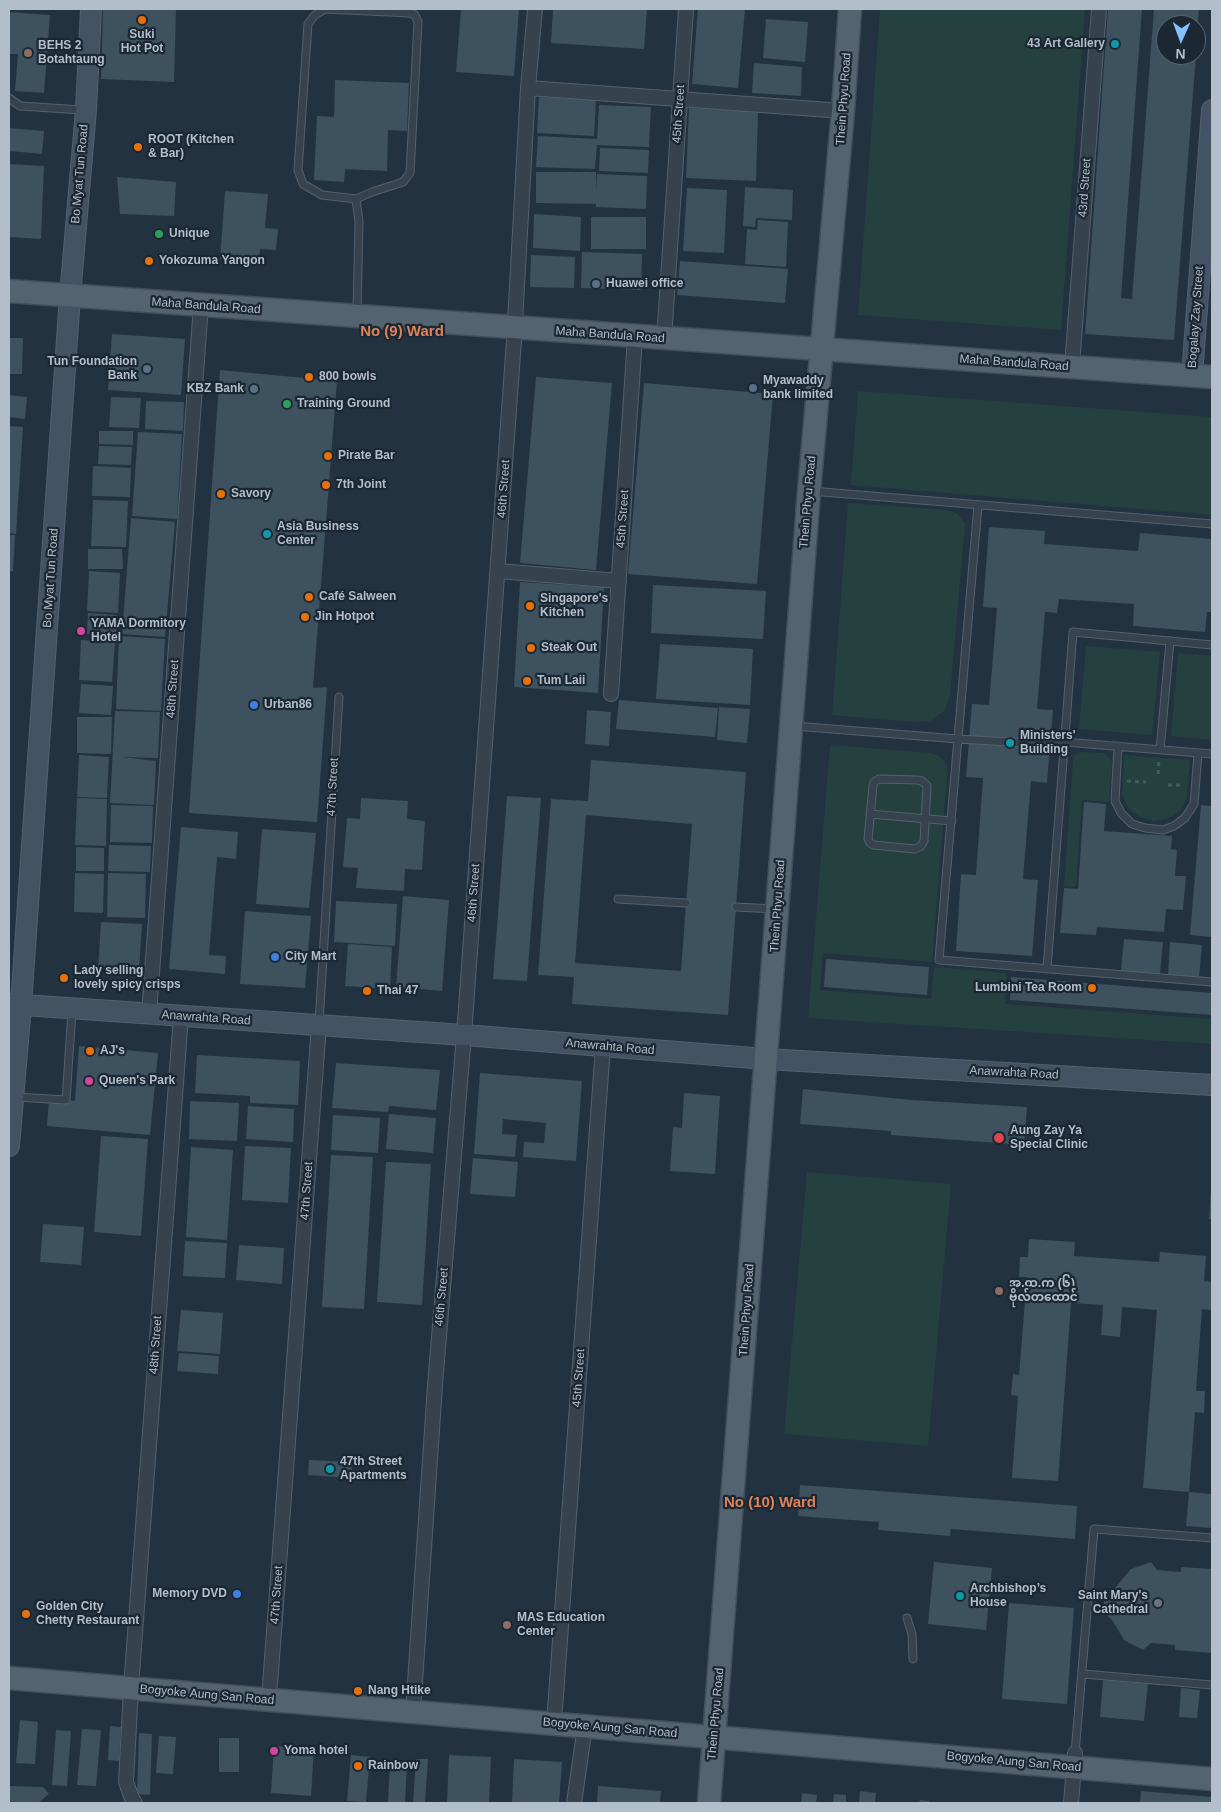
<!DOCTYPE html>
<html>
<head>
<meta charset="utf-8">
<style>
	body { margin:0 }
	#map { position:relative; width:1221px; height:1812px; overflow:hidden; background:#223240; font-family:Helvetica,sans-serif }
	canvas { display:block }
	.frame { position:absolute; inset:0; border:10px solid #b2beca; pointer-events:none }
	.north { position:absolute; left:1156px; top:15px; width:50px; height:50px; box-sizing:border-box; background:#1b2834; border:1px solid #576470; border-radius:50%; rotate:182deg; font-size:14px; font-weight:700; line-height:20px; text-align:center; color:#b2beca }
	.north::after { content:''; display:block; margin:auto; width:18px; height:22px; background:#82c1ff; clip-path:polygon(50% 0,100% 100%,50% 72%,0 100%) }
</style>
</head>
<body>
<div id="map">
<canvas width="1221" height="1812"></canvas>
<div class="frame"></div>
<div class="north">N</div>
</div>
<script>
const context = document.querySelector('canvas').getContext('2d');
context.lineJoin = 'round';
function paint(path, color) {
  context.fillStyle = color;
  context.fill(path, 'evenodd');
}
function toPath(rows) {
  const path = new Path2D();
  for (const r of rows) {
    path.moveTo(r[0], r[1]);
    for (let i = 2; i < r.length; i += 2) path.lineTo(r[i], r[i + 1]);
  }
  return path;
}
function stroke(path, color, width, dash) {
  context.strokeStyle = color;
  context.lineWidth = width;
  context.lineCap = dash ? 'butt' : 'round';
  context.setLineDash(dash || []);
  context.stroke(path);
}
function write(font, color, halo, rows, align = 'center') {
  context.font = font + ' Helvetica,"Noto Sans Myanmar",sans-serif';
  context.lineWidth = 4.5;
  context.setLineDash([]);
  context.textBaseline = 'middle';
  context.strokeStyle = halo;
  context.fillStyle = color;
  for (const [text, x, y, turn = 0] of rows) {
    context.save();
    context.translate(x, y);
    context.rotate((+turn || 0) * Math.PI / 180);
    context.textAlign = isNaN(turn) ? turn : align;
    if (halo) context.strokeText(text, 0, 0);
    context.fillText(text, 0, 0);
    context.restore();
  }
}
paint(toPath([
	[880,9,1085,9,1061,330,858,315],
	[858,391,1212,417,1212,515,851,485],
	[848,503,948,510,958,514,965,524,950,696,945,710,930,721,915,722,832,715],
	[1086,646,1160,652,1152,735,1079,729],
	[1178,653,1212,656,1212,740,1171,736],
	[830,745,930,753,940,756,947,766,947,777,932,962,823,953,820,990,931,999,934,967,1007,973,1005,1004,1212,1019,1212,1044,808,1018],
	[1084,752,1104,753,1112,760,1109,802,1082,800,1076,887,1064,886,1073,761,1074,757,1079,753],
	[1124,755,1190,760,1187,799,1181,810,1169,818,1153,821,1140,817,1128,808,1122,794],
	[807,1172,951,1184,928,1446,784,1434]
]), '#244140');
paint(toPath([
	[103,9,176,9,174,82,101,79],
	[461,9,519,9,514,76,456,72],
	[553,9,647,9,644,49,551,43],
	[698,9,745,9,738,88,692,84],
	[1108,9,1142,9,1121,298,1132,299,1154,9,1199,9,1197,29,1196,29,1196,25,1166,25,1166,55,1196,55,1174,340,1085,334],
	[9,12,50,15,44,93,15,91,18,54,9,54],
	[766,19,808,22,805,62,763,58],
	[754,63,802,67,801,96,752,93],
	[335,80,409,83,407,131,388,130,387,171,345,169,344,182,314,180,317,116,334,117],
	[539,97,596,100,594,136,537,133],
	[599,105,651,107,649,147,597,145,595,169,536,167,538,136,597,139],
	[689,108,758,111,756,181,686,178],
	[9,128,44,131,42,154,9,151],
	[600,148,649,150,648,173,599,171],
	[9,164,44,166,41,239,9,237],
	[536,172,596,172,596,191,597,174,647,176,646,209,596,207,596,204,536,203],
	[117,177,176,182,174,216,120,214],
	[745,187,793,190,792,220,756,218,755,227,743,226],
	[687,188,727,190,724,253,683,251],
	[225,191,268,194,265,228,278,229,276,250,260,249,259,262,220,259],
	[534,214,581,217,580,251,533,248],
	[591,217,646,217,646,249,591,249],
	[758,220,788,222,786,267,745,264,747,229,757,230],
	[582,252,642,254,641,290,581,288],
	[531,255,575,257,574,288,530,287],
	[680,261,788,269,785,303,677,295],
	[112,334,185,339,181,395,108,390],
	[9,338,23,338,22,374,9,374],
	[220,370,337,381,313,688,327,687,317,822,189,813],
	[536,377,612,383,596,570,520,563],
	[644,383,773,394,757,584,628,574],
	[9,395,27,397,25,419,9,417],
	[111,397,141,398,139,428,109,427],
	[146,401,184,402,183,431,145,429],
	[9,426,23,427,16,534,9,533],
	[99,431,133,431,133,445,99,444],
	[138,432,182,434,177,519,132,516],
	[99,446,132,447,131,465,98,464],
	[93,466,131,468,130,497,92,496],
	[93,500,128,501,126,547,91,546],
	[131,518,175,522,165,637,122,634],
	[989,527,1045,531,1044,544,1138,551,1140,533,1212,539,1211,560,1212,560,1212,612,1207,612,1205,632,1133,626,1134,604,1059,599,1057,613,1045,612,1037,709,1053,710,1047,783,1031,781,1023,879,1038,880,1032,956,956,951,961,874,976,875,983,778,966,777,972,704,989,705,997,608,983,607],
	[9,535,15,535,13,571,9,571],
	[88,549,122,549,123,569,88,569],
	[89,571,120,573,118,613,87,611],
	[520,582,604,587,598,693,514,687],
	[653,585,766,591,763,639,651,633],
	[88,613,117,615,116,636,87,634],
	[119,636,165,639,161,711,116,709],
	[81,640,115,642,112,682,79,680],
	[660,644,753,649,750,705,656,699],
	[81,684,113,686,111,715,79,713],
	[619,700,718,708,715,737,616,729],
	[719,707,750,709,747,743,717,740],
	[587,710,611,712,609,746,585,744],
	[115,711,160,712,158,758,122,757,156,761,154,805,110,803],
	[77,717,112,717,111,754,77,753],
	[79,755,109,757,107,798,77,797],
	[591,760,746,772,728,1015,572,1004,574,977,538,975,551,799,588,801],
	[586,815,692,824,681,971,575,963],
	[507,796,541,798,527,981,493,979],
	[77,798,107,799,106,846,75,845],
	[361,798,408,801,407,819,425,821,422,870,405,869,404,891,356,888,358,868,343,867,347,818,360,819],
	[1084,802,1106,804,1104,831,1172,836,1171,849,1177,850,1175,876,1186,876,1183,910,1166,909,1164,932,1097,927,1096,935,1060,933,1064,888,1078,889],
	[111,805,153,806,152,843,110,842],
	[1201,805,1212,806,1212,937,1190,935],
	[181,827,238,832,236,859,217,857,209,955,226,956,225,974,169,969],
	[262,829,316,833,309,908,256,904],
	[109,845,151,846,150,872,108,871],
	[76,847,104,848,104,871,76,871],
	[75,873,104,874,103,913,74,912],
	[108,873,146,874,145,918,107,917],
	[403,896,449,900,442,991,396,987],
	[336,901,397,904,395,946,334,942],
	[245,911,311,916,305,988,240,984],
	[101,922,142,924,139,970,98,968],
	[1124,939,1163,942,1160,974,1121,971],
	[1170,942,1202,945,1199,977,1168,975],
	[348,944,392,947,390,989,345,986],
	[826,959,929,967,927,995,824,987],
	[1011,977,1212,993,1212,1015,1010,1000],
	[79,1046,158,1053,150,1135,47,1126,49,1099,75,1101],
	[197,1055,300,1061,298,1105,250,1103,250,1096,195,1093],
	[336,1063,440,1070,436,1110,389,1106,388,1112,332,1108],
	[480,1073,582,1081,576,1161,523,1157,524,1142,544,1143,546,1123,503,1119,502,1134,517,1135,515,1157,474,1154],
	[803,1089,912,1100,1027,1107,1024,1145,891,1135,891,1131,800,1124],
	[684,1093,720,1096,715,1174,670,1171,673,1127,682,1128],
	[190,1101,239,1103,237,1141,189,1139],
	[248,1106,294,1109,293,1142,246,1139],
	[389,1114,436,1118,433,1153,386,1149],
	[333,1115,380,1118,378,1153,331,1150],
	[101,1136,148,1139,141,1236,94,1232],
	[245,1146,291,1148,288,1203,242,1200],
	[191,1147,233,1150,227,1240,186,1237],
	[331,1155,373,1157,364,1309,322,1307],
	[473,1158,518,1162,515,1197,470,1194],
	[386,1162,431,1164,422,1305,377,1302],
	[1211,1189,1212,1189,1212,1219,1209,1219],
	[43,1224,84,1227,81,1265,40,1262],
	[1029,1239,1075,1242,1074,1256,1159,1262,1160,1252,1206,1256,1204,1281,1212,1282,1212,1310,1202,1309,1196,1391,1205,1391,1204,1413,1195,1412,1189,1492,1143,1488,1157,1310,1122,1307,1120,1337,1101,1335,1103,1305,1071,1303,1058,1481,1012,1478,1018,1396,1011,1395,1013,1374,1019,1375,1027,1277,1019,1277,1020,1257,1028,1257],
	[185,1241,227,1243,225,1278,183,1276],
	[239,1245,284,1248,282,1284,236,1280],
	[181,1310,223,1313,220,1354,177,1351],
	[179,1353,219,1356,218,1374,177,1371],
	[309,1460,352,1462,351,1478,308,1475],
	[800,1485,1077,1506,1075,1539,951,1529,950,1536,878,1530,879,1522,798,1516],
	[1189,1492,1212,1494,1212,1528,1186,1526],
	[934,1562,992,1568,986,1630,928,1624],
	[1151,1562,1157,1570,1181,1572,1181,1567,1212,1569,1212,1653,1175,1650,1175,1645,1151,1643,1143,1650,1124,1640,1112,1620,1103,1611,1105,1596,1114,1589,1131,1569],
	[1009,1603,1074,1608,1067,1704,1002,1699],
	[1103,1680,1148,1684,1144,1721,1100,1717],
	[1181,1688,1200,1690,1197,1718,1179,1717],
	[20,1720,38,1722,35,1764,16,1763],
	[110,1726,121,1727,119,1761,108,1760],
	[82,1729,101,1730,96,1786,77,1785],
	[56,1730,71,1731,67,1786,52,1785],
	[139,1733,152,1734,150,1795,137,1794],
	[159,1736,176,1737,173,1774,156,1773],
	[219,1738,239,1738,239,1772,219,1772],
	[274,1746,314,1749,311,1796,271,1793],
	[351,1755,370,1757,366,1802,347,1801],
	[449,1755,491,1757,489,1803,447,1802],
	[416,1759,428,1759,425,1803,413,1803],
	[514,1759,562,1762,559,1803,512,1803],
	[390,1763,407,1764,405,1803,388,1802],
	[9,1786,43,1787,49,1794,38,1803,10,1803],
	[598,1786,661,1791,660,1803,597,1803],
	[860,1791,876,1793,875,1803,859,1803],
	[1141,1791,1212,1797,1212,1803,1140,1803],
	[802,1793,817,1795,816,1803,801,1803],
	[834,1794,846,1795,846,1803,833,1803],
	[920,1800,929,1801,929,1803,919,1803]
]), '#3d515f');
const lane = toPath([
	[9,98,20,106,83,110],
	[356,199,372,192,403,182,410,173,418,22,415,15,410,13,325,9,315,15,308,24,298,170,303,184,322,195,356,199,359,222,357,313],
	[811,491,1212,524],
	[978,505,939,960,1212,982],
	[794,726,958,739,1044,744,1064,742,1212,754],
	[1118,746,1115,801,1121,813,1132,824,1145,828,1163,830,1174,826,1185,818,1194,804,1198,753],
	[1160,750,1170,641],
	[879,779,917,780,922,781,927,786,924,841,921,846,915,849,873,845,870,843,868,839,873,786,874,782,879,779],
	[870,814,952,821],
	[618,899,686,903],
	[736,907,775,909],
	[1047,969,1073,632,1212,645],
	[319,1023,339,697],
	[16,1097,66,1100,72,1011],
	[907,1618,912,1634,913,1659],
	[1083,1674,1212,1685],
	[1075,1753,1094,1529,1212,1538]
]);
const street = toPath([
	[528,88,843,111],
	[664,339,686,9],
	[1072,366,1099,9],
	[498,571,619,581],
	[611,694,635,337],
	[149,1014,201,305],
	[132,1674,181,1016],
	[270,1685,319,1025],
	[131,1688,126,1782,131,1796,135,1803],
	[414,1697,435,1385,464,1035,514,340,528,88,535,9],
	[555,1709,603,1046],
	[574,1803,585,1726],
	[1071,1803,1075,1753]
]);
const secondary = toPath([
	[1192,375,1212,110],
	[9,1004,464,1035,766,1059,1212,1085],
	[9,1146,21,1005,70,296,86,110,91,9]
]);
const primary = toPath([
	[9,291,1212,377],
	[9,1678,1212,1779],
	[709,1803,809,491,843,111,850,9]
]);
stroke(lane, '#54616d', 9);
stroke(street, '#54616d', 16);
stroke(secondary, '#54616d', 22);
stroke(primary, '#424f5b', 25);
stroke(toPath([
	[1158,774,1159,760],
	[1127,781,1146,782],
	[1168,785,1184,785]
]), '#425d5c', 3, [4, 4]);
stroke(lane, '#36434f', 7);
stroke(street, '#36434f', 14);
stroke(secondary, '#435363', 20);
stroke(primary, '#546370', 22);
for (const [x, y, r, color] of [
	[142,20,5,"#e8710a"],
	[1115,44,5,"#0f9aa8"],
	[28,53,5,"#8d6e63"],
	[138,147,5,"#e8710a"],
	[159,234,5,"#2e9e5b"],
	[149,261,5,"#e8710a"],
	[596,284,5,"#5c6f8a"],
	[147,369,5,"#5c6f8a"],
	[309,377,5,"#e8710a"],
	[753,388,5,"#5c6f8a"],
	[254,389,5,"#5c6f8a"],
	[287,404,5,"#2e9e5b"],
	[328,456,5,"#e8710a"],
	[326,485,5,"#e8710a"],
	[221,494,5,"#e8710a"],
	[267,534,5,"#0f9aa8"],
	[309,597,5,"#e8710a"],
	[530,606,5,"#e8710a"],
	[305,617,5,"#e8710a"],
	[81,631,5,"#d1479c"],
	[531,648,5,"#e8710a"],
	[527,681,5,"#e8710a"],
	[254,705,5,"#3f7fe0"],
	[1010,743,5,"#0f9aa8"],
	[275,957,5,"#3f7fe0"],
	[64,978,5,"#e8710a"],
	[1092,988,5,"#e8710a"],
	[367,991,5,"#e8710a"],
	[90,1051,5,"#e8710a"],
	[89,1081,5,"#d1479c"],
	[999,1138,6,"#e0444e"],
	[999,1291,5,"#8d6e63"],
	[330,1469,5,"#0f9aa8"],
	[237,1594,5,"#3f7fe0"],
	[960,1596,5,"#0f9aa8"],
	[1158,1603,5,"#6b7280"],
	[26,1614,5,"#e8710a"],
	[507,1625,5,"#8d6e63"],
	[358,1691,5,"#e8710a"],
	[274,1751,5,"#d1479c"],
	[358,1766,5,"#e8710a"]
]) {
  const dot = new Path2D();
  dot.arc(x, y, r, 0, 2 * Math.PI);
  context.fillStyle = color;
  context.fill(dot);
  stroke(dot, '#1b2834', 2);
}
write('bold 12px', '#b2beca', '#1b2834', [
	["Suki",142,35,"center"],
	["Hot Pot",142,49,"center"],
	["43 Art Gallery",1105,44,"right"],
	["BEHS 2",38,46],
	["Botahtaung",38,60],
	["ROOT (Kitchen",148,140],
	["& Bar)",148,154],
	["Unique",169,234],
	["Yokozuma Yangon",159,261],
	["Huawei office",606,284],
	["Tun Foundation",137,362,"right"],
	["Bank",137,376,"right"],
	["800 bowls",319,377],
	["Myawaddy",763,381],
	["bank limited",763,395],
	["KBZ Bank",244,389,"right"],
	["Training Ground",297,404],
	["Pirate Bar",338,456],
	["7th Joint",336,485],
	["Savory",231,494],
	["Asia Business",277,527],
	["Center",277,541],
	["Café Salween",319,597],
	["Singapore's",540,599],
	["Kitchen",540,613],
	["Jin Hotpot",315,617],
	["YAMA Dormitory",91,624],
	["Hotel",91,638],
	["Steak Out",541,648],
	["Tum Laii",537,681],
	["Urban86",264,705],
	["Ministers'",1020,736],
	["Building",1020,750],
	["City Mart",285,957],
	["Lady selling",74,971],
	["lovely spicy crisps",74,985],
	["Lumbini Tea Room",1082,988,"right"],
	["Thai 47",377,991],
	["AJ's",100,1051],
	["Queen's Park",99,1081],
	["Aung Zay Ya",1010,1131],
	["Special Clinic",1010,1145],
	["အ.ထ.က (၆)",1009,1284],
	["ဗိုလ်တထောင်",1009,1298],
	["47th Street",340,1462],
	["Apartments",340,1476],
	["Archbishop’s",970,1589],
	["House",970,1603],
	["Memory DVD",227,1594,"right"],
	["Saint Mary's",1148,1596,"right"],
	["Cathedral",1148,1610,"right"],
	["Golden City",36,1607],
	["Chetty Restaurant",36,1621],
	["MAS Education",517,1618],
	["Center",517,1632],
	["Nang Htike",368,1691],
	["Yoma hotel",284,1751],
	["Rainbow",368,1766]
], 'left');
write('12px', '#b2beca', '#1b2834', [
	["Thein Phyu Road",844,99,-86],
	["45th Street",679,114,-86],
	["Bo Myat Tun Road",80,174,-85],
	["43rd Street",1085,188,-86],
	["Maha Bandula Road",206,306,4],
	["Bogalay Zay Street",1196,317,-86],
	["Maha Bandula Road",610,335,4],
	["Maha Bandula Road",1014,363,4],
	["46th Street",504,489,-86],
	["Thein Phyu Road",808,502,-85],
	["45th Street",623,519,-86],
	["Bo Myat Tun Road",51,578,-86],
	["48th Street",173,689,-86],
	["47th Street",333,787,-87],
	["46th Street",474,893,-86],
	["Thein Phyu Road",778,906,-86],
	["Anawrahta Road",206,1018,4],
	["Anawrahta Road",610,1047,5],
	["Anawrahta Road",1014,1073,3],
	["47th Street",307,1191,-86],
	["46th Street",442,1297,-85],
	["Thein Phyu Road",747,1310,-86],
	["48th Street",156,1345,-86],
	["45th Street",579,1378,-86],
	["47th Street",277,1595,-86],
	["Bogyoke Aung San Road",207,1695,5],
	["Thein Phyu Road",716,1714,-85],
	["Bogyoke Aung San Road",610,1728,5],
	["Bogyoke Aung San Road",1014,1762,5]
]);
write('bold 15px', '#de8359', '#1b2834', [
	["No (9) Ward",402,332],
	["No (10) Ward",770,1503]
]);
</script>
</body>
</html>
